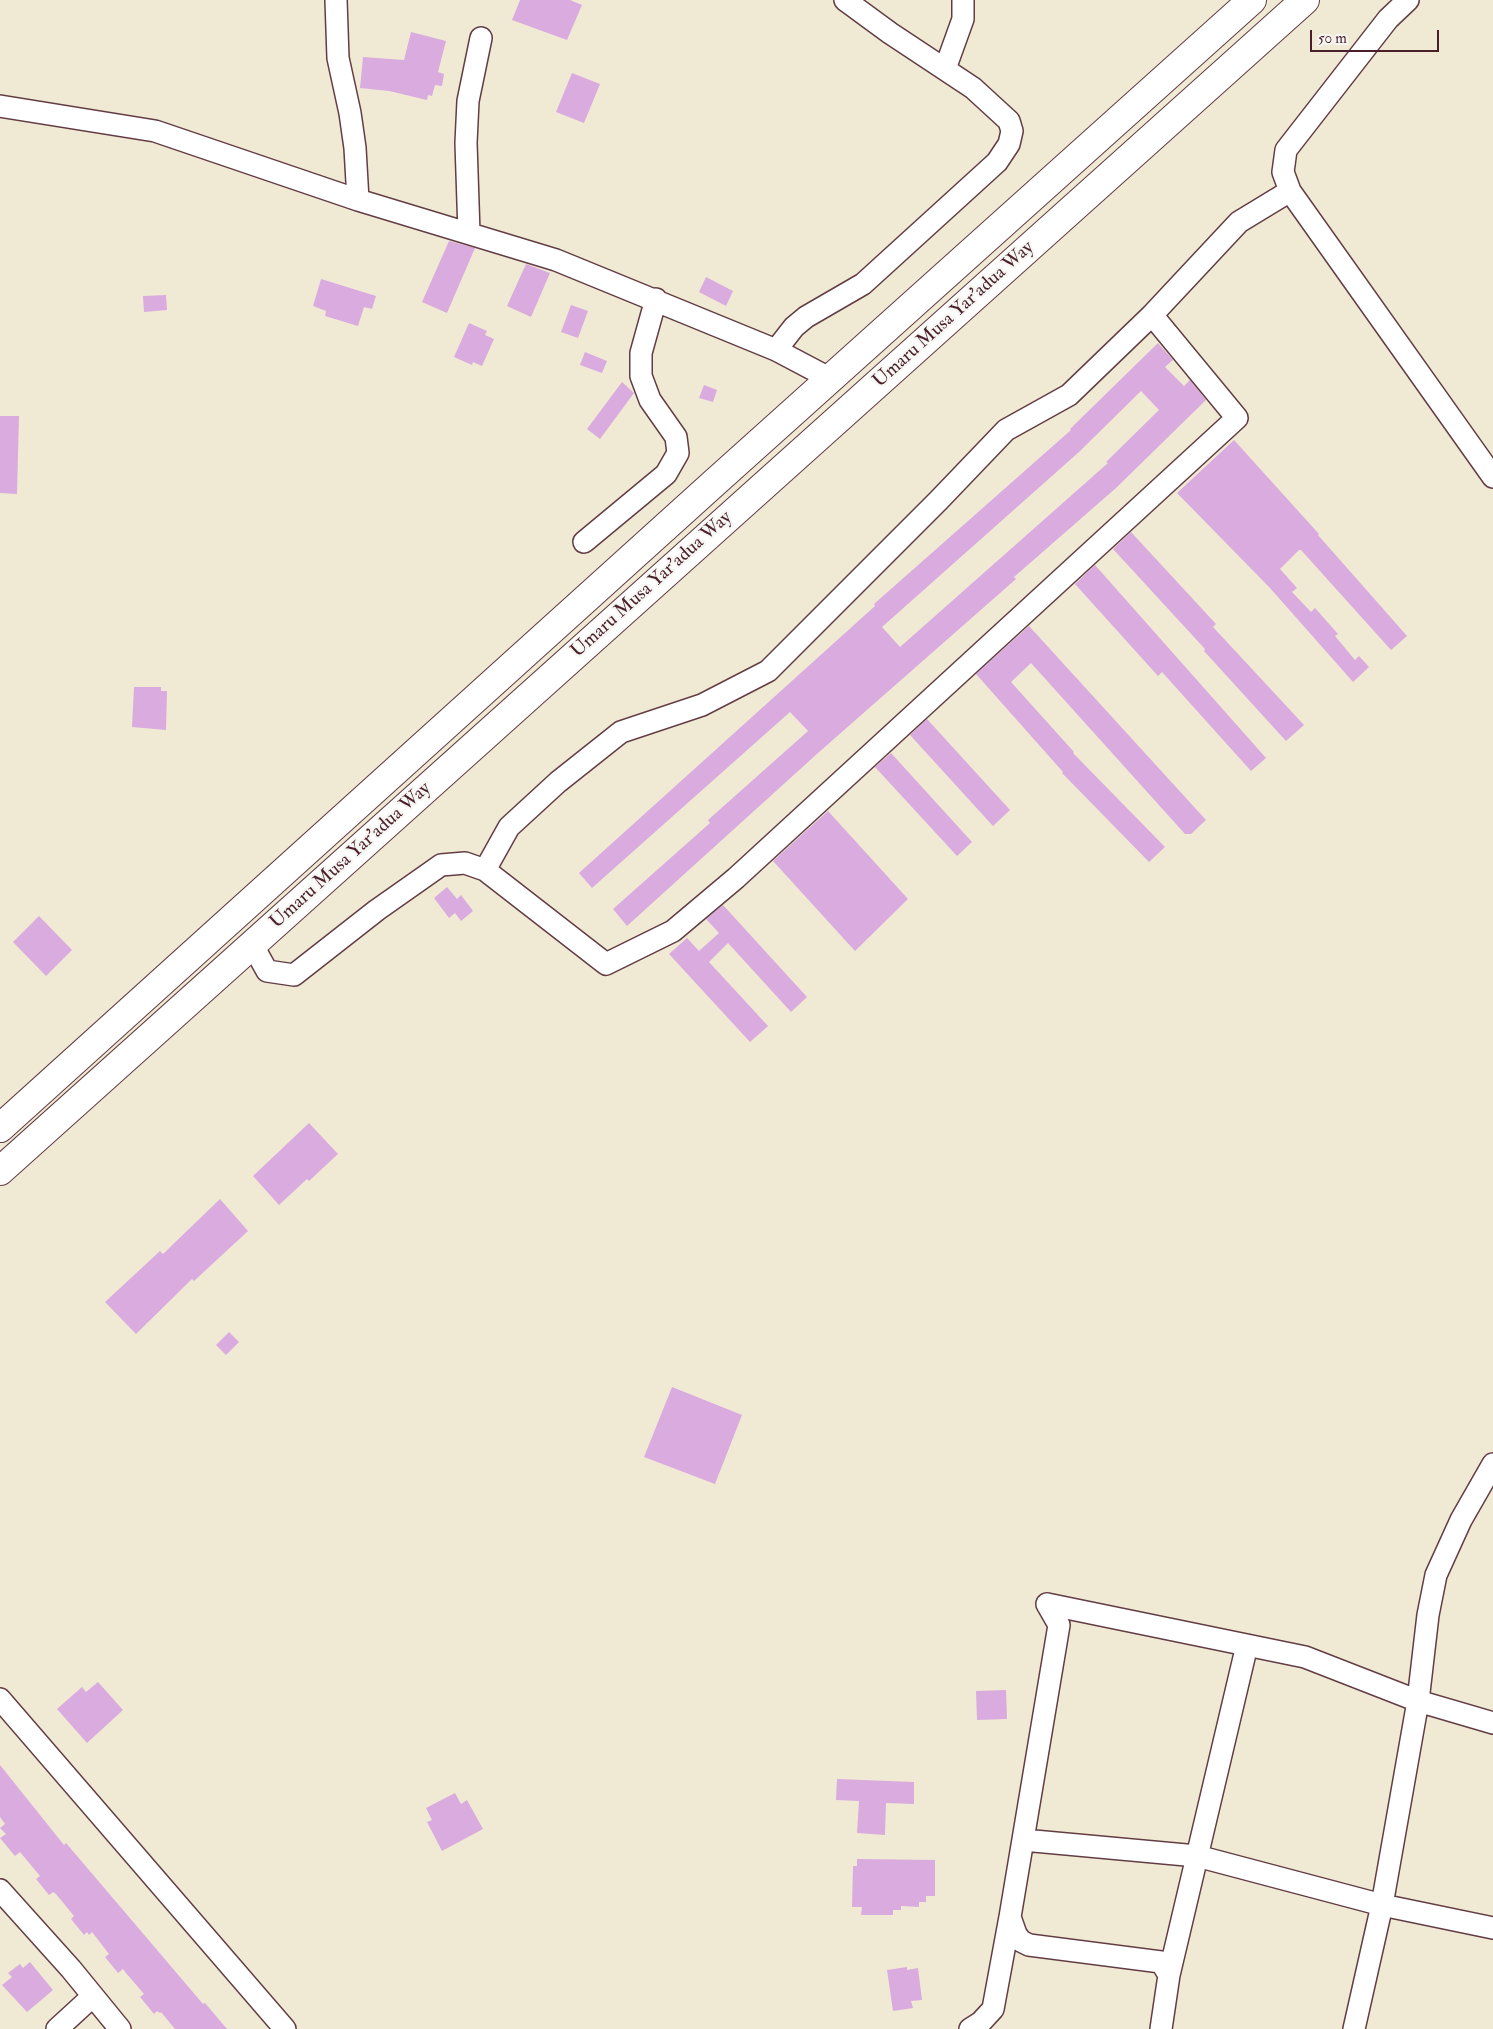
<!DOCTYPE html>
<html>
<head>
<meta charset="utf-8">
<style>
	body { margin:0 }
	#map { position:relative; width:1493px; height:2029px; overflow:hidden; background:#f0ead5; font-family:"IM FELL Double Pica",serif }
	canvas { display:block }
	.scale { position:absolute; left:1310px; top:30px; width:129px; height:22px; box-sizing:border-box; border:2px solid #4a1f2b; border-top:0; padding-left:6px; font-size:15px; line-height:18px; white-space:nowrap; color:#4a1f2b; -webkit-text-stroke:4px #f6f6f2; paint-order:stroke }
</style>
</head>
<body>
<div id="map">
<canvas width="1493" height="2029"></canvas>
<div class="scale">50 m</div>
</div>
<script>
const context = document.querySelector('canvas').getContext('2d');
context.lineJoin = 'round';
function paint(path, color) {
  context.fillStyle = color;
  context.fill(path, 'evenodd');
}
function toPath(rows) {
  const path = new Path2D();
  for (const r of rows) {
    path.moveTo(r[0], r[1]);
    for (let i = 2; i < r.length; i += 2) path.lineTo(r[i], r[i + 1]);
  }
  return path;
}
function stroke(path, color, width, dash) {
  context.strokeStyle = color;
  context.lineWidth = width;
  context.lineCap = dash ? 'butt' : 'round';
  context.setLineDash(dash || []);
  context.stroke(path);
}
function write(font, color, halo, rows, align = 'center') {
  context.font = font + ' "IM FELL Double Pica",serif';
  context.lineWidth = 4.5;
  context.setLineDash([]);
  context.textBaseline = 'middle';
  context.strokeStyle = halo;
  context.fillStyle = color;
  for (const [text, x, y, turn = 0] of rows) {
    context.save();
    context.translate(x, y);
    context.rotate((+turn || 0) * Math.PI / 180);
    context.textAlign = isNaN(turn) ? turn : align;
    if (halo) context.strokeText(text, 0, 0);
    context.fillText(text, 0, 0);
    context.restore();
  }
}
paint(toPath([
	[520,0,570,0,582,5,567,40,512,20],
	[411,32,446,41,438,72,444,74,442,86,435,85,432,96,428,95,427,100,389,91,360,88,363,57,404,60],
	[572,73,600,84,584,123,556,112],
	[449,241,475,248,447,313,422,302],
	[526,264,550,273,531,317,507,306],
	[706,277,733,291,726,306,699,292],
	[321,279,376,296,372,309,364,307,358,326,325,316,326,311,313,306],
	[166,295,167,310,144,312,143,296],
	[571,305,588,311,578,338,561,332],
	[469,323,487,331,485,335,494,339,482,366,473,362,472,365,454,357],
	[1158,343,1173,360,1165,367,1184,386,1190,380,1206,400,1116,488,1014,577,1016,579,818,753,627,926,613,909,710,823,708,820,808,731,790,712,592,888,579,873,875,606,874,604,1071,430,1070,429],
	[1141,391,1159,410,1106,462,1108,463,900,647,882,627,1079,452],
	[585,352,607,361,602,373,580,365],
	[622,382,634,393,600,439,587,429],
	[704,385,717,390,713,402,699,398],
	[0,416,19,416,17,494,0,493],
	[1234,440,1319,534,1318,535,1407,636,1391,650,1301,550,1299,550,1280,569,1297,588,1292,592,1311,612,1315,608,1338,634,1335,636,1355,660,1359,656,1369,667,1353,682,1270,588,1177,493],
	[1131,532,1216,624,1213,627,1304,725,1286,741,1204,651,1205,649,1113,549],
	[1095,565,1266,758,1251,771,1162,672,1158,676,1075,584],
	[1029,626,1206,820,1191,834,1185,834,1031,663,1011,682,1074,752,1073,753,1165,847,1149,862,1062,773,1063,772,976,674],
	[134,687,161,687,161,691,167,691,166,730,132,727],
	[927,719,1010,810,993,826,910,735],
	[891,753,972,842,957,856,875,767],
	[828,811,908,899,855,951,773,861],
	[447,887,457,899,461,895,473,911,461,921,455,913,449,918,434,898],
	[723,905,807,997,791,1012,728,943,709,962,768,1026,750,1042,669,954,687,938,699,951,719,933,706,919],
	[39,916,72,950,46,976,13,942],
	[309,1123,338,1154,309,1181,307,1179,279,1205,253,1176],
	[220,1199,248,1231,194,1281,192,1279,136,1334,105,1302,160,1251,163,1254],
	[229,1332,239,1342,226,1355,216,1345],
	[672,1387,742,1415,715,1484,644,1457],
	[98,1682,123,1710,87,1743,57,1709,82,1687,86,1692],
	[1006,1690,1007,1719,977,1720,976,1691],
	[0,1765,64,1845,66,1843,203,2004,205,2003,227,2029,175,2029,161,2012,160,2013,157,2011,154,2014,140,1997,144,1994,126,1973,123,1969,118,1973,105,1957,109,1954,92,1932,89,1935,87,1932,84,1935,71,1919,74,1916,56,1894,53,1892,49,1895,36,1879,40,1876,20,1852,15,1856,0,1838,6,1834,0,1828,5,1824,0,1817],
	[837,1779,914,1782,914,1804,886,1803,885,1835,857,1833,859,1801,836,1800],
	[455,1793,461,1804,467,1800,483,1829,442,1851,427,1822,432,1820,426,1808],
	[857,1859,935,1860,935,1896,926,1896,926,1902,919,1902,919,1907,901,1906,901,1910,893,1910,893,1915,861,1915,862,1907,852,1907,853,1866,857,1866],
	[30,1962,53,1990,27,2012,2,1985,12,1977,8,1973,20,1964,23,1968],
	[907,1967,907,1970,918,1968,922,2000,911,2001,913,2008,893,2011,887,1970]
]), '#d9abdf');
const minor = toPath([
	[336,0,338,58,350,113,355,148,358,200],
	[1408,0,1388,19,1286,150,1283,172,1290,191,1493,477],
	[945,69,963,19,963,0],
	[0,106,155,131,358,200,556,260,776,350,831,379],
	[469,233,466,143,468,101,481,38],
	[776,350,794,327,806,317,863,284,997,162,1009,144,1012,131,1009,121,973,88,890,33,845,0],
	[584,542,666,474,678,453,676,437,650,400,641,376,641,353,656,299],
	[485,870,509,827,558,782,621,732,702,705,768,671,939,500,1006,430,1069,395,1152,315,1239,222,1290,191],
	[252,944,267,971,294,975,377,910,441,865,465,863,485,870,606,964,673,931,736,878,1237,418,1152,315],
	[1047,1604,1059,1625,1010,1917,1016,1934,1021,1941,1029,1945,1161,1962,1169,1975,1161,2029],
	[1047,1604,1305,1657,1418,1701,1493,1723],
	[0,1699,285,2029],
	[1023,1840,1197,1856,1382,1905,1493,1928],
	[0,1890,71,1969,120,2029],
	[1169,1975,1247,1645],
	[57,2029,93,1996],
	[970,2029,981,2022,993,2009,1010,1917],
	[1354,2029,1382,1905,1418,1701,1428,1615,1436,1575,1461,1520,1493,1464]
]);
const major = toPath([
	[0,1128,713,484,1252,0],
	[0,1171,1305,0]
]);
stroke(minor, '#633d44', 24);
stroke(major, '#633d44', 30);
stroke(minor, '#fff', 21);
stroke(major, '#fff', 28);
write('19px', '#4a1f2b', '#f6f6f2', [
	["Umaru Musa Yar'adua Way",954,315,-42],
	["Umaru Musa Yar'adua Way",652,585,-42],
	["Umaru Musa Yar'adua Way",351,856,-42]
]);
</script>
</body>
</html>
